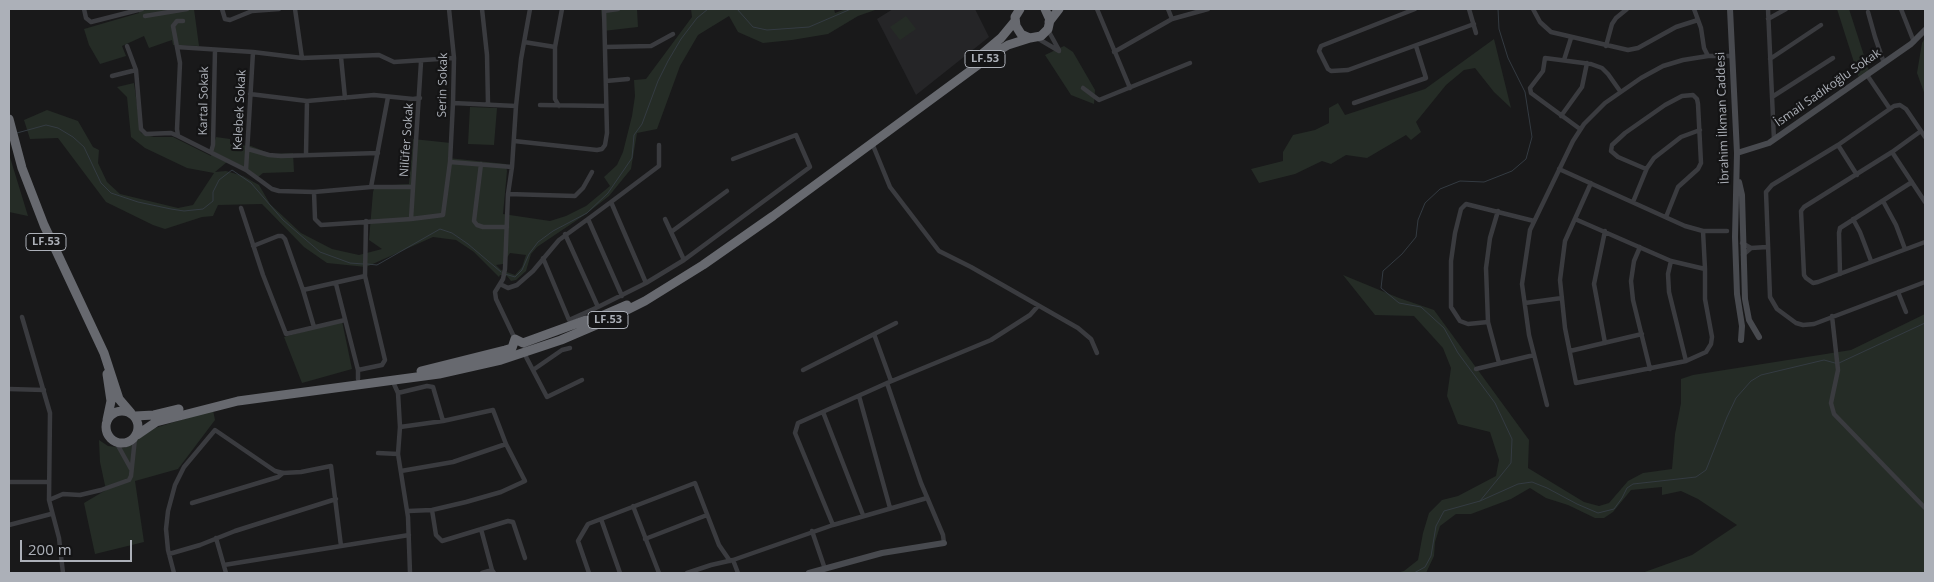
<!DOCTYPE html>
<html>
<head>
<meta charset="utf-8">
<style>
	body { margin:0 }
	#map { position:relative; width:1934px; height:582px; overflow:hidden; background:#19191a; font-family:"Open Sans",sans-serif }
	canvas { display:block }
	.frame { position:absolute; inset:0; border:10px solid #acb0b8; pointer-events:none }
	.scale { position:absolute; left:20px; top:540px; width:112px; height:22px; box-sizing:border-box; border:2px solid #acb0b8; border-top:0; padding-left:6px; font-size:15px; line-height:18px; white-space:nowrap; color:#acb0b8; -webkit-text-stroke:4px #141415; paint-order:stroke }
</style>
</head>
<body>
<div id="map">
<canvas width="1934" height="582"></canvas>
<div class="frame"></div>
<div class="scale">200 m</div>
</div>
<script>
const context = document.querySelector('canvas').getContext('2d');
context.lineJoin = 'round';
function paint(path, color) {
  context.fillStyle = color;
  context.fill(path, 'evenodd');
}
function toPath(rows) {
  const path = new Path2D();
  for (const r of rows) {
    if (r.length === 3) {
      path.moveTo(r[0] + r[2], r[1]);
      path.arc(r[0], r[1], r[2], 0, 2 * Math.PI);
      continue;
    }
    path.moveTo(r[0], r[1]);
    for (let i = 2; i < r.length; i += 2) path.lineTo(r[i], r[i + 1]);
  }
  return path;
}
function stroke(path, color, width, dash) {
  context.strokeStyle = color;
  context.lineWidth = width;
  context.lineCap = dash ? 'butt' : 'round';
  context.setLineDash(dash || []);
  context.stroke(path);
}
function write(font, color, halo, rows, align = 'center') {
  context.font = font + ' "Open Sans",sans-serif';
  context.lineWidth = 4.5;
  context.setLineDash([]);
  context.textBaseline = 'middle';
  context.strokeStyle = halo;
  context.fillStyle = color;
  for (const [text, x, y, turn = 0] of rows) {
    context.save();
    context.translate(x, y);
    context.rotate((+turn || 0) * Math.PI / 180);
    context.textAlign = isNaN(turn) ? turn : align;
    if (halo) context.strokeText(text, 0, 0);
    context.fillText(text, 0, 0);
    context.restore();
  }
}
paint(toPath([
	[893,9,975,9,989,37,916,95,877,19]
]), '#252527');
paint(toPath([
	[138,9,194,9,199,46,173,45,172,40,149,48,144,36,122,46,126,56,100,64,89,45,84,29,139,13],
	[601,9,637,9,638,27,603,31],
	[691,9,834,9,835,13,846,9,878,9,858,16,828,34,792,40,763,43,738,32,729,16,698,35,680,66,657,129,637,133,631,169,609,196,586,214,537,247,531,254,526,271,516,280,511,281,507,276,500,275,499,277,474,252,456,240,433,237,366,267,327,263,304,247,262,204,218,205,213,216,202,217,165,229,153,225,106,202,58,138,30,139,24,120,47,110,78,121,93,147,99,150,98,163,107,182,120,194,178,208,193,205,214,173,187,168,145,148,131,137,127,97,117,87,134,83,141,133,154,137,173,137,211,156,216,137,230,139,230,144,251,146,271,154,293,153,294,172,263,173,257,178,227,162,215,172,226,171,243,176,259,185,270,204,301,233,332,249,359,255,382,249,369,240,373,192,375,186,409,184,413,139,451,143,448,158,506,164,507,171,503,214,550,221,566,216,586,206,610,186,604,177,617,165,623,152,632,116,635,96,634,80,646,79,692,17],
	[510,253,526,255,522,267,515,275,501,270,496,265,503,264],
	[1837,9,1849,9,1869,71,1859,78],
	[906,16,916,29,900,40,890,27],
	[1925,38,1925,95,1917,73,1922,43],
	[1494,39,1511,108,1494,92,1475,68,1464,70,1446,85,1416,122,1421,132,1411,140,1406,135,1367,158,1346,155,1331,164,1322,161,1295,174,1259,183,1251,169,1283,161,1283,152,1293,135,1315,130,1329,123,1329,108,1338,103,1345,115,1425,89],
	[1064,46,1073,52,1095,90,1094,104,1071,95,1045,55],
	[470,107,497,108,494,145,468,144],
	[9,154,28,216,9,212],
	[1343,275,1399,298,1434,310,1529,440,1528,468,1584,502,1599,506,1609,503,1628,481,1643,473,1672,469,1675,434,1681,403,1681,379,1693,375,1851,350,1925,314,1925,573,1642,573,1692,555,1737,525,1698,499,1681,491,1662,495,1662,487,1631,490,1613,512,1604,518,1595,518,1568,505,1546,498,1530,488,1511,499,1471,514,1456,514,1440,526,1435,542,1434,556,1426,573,1396,573,1404,571,1418,560,1423,533,1429,513,1442,500,1458,496,1496,476,1499,460,1490,432,1458,424,1447,396,1451,368,1443,348,1414,316,1375,315],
	[342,321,352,369,302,383,284,337],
	[213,410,215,420,178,469,135,481,144,542,95,554,84,503,106,490,100,462,99,440,108,446,125,448,155,428]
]), '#252c26');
stroke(toPath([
	[737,9,753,27,767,30,809,27,851,9],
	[17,133,46,125,58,128,73,137,84,147,101,183,111,193,138,202,171,209,184,211,203,209,213,201,213,192,219,180,232,170,251,183,283,220,320,252,350,263,363,264],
	[367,264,377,265,440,229,452,233,468,244,501,272],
	[505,274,515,277,522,270,529,254,538,242,553,231,587,213,608,193,632,158,634,135,642,124,658,81,668,61,681,39,697,18,708,9],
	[1839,363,1925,323],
	[1480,501,1511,463,1512,439,1495,403,1458,353,1444,328,1421,307,1399,303,1381,288,1383,271,1402,254,1416,237,1418,220,1425,203,1440,189,1460,181,1484,182,1512,171,1526,159,1532,137,1525,92,1508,58,1499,29,1498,9],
	[1414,573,1425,567,1431,556,1436,526,1444,511,1480,501,1518,484,1532,482,1547,488,1577,504,1598,513,1614,509,1622,498,1627,488,1633,484,1696,477,1706,470,1727,417,1736,398,1751,381,1761,375,1824,360,1835,363]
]), '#343b42', 1);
stroke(toPath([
	[84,9,86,18,91,22,142,9],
	[222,9,225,19,230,20,252,11,279,9],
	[295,9,302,58],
	[482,9,487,55,488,104],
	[1097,9,1130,88],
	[1168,9,1172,19],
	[1415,9,1321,46,1319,51,1328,69,1331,71,1348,70,1474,24],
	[1469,9,1476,33],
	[1533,9,1540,22,1551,32,1628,50,1638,48,1676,27,1698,20],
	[1694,9,1701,28,1704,48,1708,56],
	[1768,9,1774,140],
	[1901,9,1914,42],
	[604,11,618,9],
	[1868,12,1875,37,1884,63],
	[145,16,187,9],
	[1768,19,1786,9],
	[1048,30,1059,50],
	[1037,38,1059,51],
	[524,42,555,47],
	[127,46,136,70,141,129,146,134,171,133,178,136],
	[1606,46,1612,24,1616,18,1627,9],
	[177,47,173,26,177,21,183,21],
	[605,47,651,46,673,34],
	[1114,52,1172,19,1208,9],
	[341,57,345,98],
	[1770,59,1821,25],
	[1564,60,1571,38],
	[1867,75,1890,109],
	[112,76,136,70],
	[606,81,628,79],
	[1083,88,1099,100,1190,63],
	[250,94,307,101,374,95,413,99,420,98],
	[1772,97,1833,58],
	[453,103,516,106],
	[1354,103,1426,78,1416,46],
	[540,105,606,106],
	[559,106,555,99,555,47,562,9],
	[1561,116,1582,87,1587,63],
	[1580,129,1531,93,1530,88,1543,71,1545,58,1591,64,1602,68,1608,74,1620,91],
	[1921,131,1892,152,1804,207,1801,211,1804,275,1806,278,1813,283,1818,282,1925,242],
	[1925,137,1906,109,1900,105,1894,106,1838,145,1772,185,1766,192,1770,297,1777,309,1796,323,1803,325,1814,324,1925,282],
	[514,141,597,150,602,149,605,145,607,133,604,9],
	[872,143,890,187,939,251,971,267,1078,328,1091,339,1097,353],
	[1838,145,1857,175],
	[248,149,269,155,281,156,378,153],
	[211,152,213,145,215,50],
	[1892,152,1925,202],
	[306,154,307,101],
	[450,162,512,167],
	[481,164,474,221,477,225,483,227,507,227],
	[1559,169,1685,226,1703,231,1727,231],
	[1646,169,1618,157,1611,151,1612,145,1625,133,1665,105,1682,96,1693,95,1697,99,1698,104,1701,163,1698,169,1678,187,1666,217],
	[246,170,253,52],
	[1591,183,1565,241,1560,280,1565,328,1576,383,1686,361,1706,352,1711,344,1712,337,1705,299,1705,269,1703,231],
	[371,187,388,97],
	[413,187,371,187,314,192,279,191,272,189,246,170,178,136,177,129,180,63,177,47,253,52,302,58,379,55,394,62,454,58],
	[314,192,315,219,321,225,411,219,443,215,450,162,453,103,454,58,449,9],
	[508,194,575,196,583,188,592,172],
	[1883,201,1896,225,1905,249],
	[611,202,659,166,659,145],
	[1633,202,1647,168,1654,158,1681,137,1700,130],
	[241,208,263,275,286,334,345,320],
	[1498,211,1490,238,1486,268,1488,322,1499,363],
	[411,219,421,62],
	[665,219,684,260],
	[1575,219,1671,261,1705,269],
	[1853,219,1860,232,1871,261],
	[1605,231,1594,284,1605,343],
	[671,232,727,191],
	[565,234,598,307,646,283,611,202,588,219],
	[1742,243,1751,248,1743,255],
	[253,246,278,236,282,236,285,239,303,290,314,327],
	[1640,247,1634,261,1631,281,1633,300,1650,369],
	[1751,248,1767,247],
	[543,258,569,320,598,307],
	[1671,261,1668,274,1669,292,1686,361],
	[1840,274,1839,233,1840,228,1912,182],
	[646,283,684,260,810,167,796,135,733,159],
	[336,284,358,370,358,379],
	[500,284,508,288,517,285,533,271,559,240,588,219,622,296],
	[303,290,365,276],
	[1898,292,1906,312],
	[1525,303,1562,298],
	[1832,316,1838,370,1831,403,1834,414,1925,508],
	[22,317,50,413,49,500,59,538,63,573],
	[1488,322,1468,324,1460,321,1451,307,1451,261,1455,233,1461,209,1466,204,1534,221],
	[874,334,891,381],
	[515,339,496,299,495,292,503,279,505,269,508,194,512,167,516,106,521,59,530,9],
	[1570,351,1642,334],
	[524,353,547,397,582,380],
	[1476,369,1534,355],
	[358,370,382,365,385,360,365,276,366,221],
	[533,370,562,350,570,348],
	[803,370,896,323],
	[396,380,394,384,398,393,400,427,398,454,408,517,410,573],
	[887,383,921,483,943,535,944,543],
	[9,389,44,390],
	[398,393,427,386,433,387,443,421],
	[859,396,890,508],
	[1547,405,1529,335,1522,284,1530,230,1573,141,1584,124,1605,103,1641,78,1663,66,1683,60,1708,56,1732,56],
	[823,412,863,515],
	[400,427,443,421,493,410,506,444,525,481,501,492,466,502,432,510,408,511],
	[116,442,131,469],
	[378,453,398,454],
	[401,471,453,462,506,444],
	[9,482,48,482],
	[49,500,63,494,80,495,101,490,129,480,131,476,135,438],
	[192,503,278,477,283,473],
	[633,506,659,573],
	[432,510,436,535,442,541,508,521,513,522,525,558],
	[601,519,620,573],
	[9,525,51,514],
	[833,525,795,433,798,423,887,383,991,340,1030,315,1038,306],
	[481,529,492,570],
	[812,531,825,569],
	[216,538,226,573],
	[645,539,707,515],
	[169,554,200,545,235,531,336,499],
	[733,560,738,573],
	[224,565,409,535],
	[174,573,168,550,166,529,168,511,175,485,184,467,215,430,275,471,283,473,301,472,331,466,341,546],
	[482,573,492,570,494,573],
	[589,573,578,541,588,524,695,483,719,545,730,561],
	[687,573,711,565,733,560,833,525,927,498]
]), '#3a3b3f', 4.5);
stroke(toPath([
	[1730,9,1737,153,1735,237,1737,294,1742,326,1741,340],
	[1737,153,1769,143,1911,44,1925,30],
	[1739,182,1742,195,1745,299,1749,320,1759,337],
	[809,573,882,553,944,543]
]), '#484a4f', 6);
stroke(toPath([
	[1020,9,1015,17,1016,26,1021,34,1030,38,1041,36,1048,29,1050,20,1045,9],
	[1049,22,1059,9],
	[982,54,1001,38,1015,21],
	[9,119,22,168,44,225,104,353,119,399,131,413],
	[581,325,627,305],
	[421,371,505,350,512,348,515,339,523,343,586,320],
	[107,374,111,401,107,420],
	[122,427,16],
	[135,416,154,415,179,409],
	[137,435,156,422,238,401,439,374,501,360,561,340,603,322,645,301,703,265,773,216,993,54,1008,45,1030,38]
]), '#67696f', 9);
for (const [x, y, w] of [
	[985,59,40],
	[46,242,40],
	[608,320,40]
]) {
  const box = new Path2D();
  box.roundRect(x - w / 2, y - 8.5, w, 17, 4);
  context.fillStyle = '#141415';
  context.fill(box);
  stroke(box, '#acb0b8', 1);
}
write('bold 11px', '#acb0b8', null, [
	["LF.53",985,59],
	["LF.53",46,242],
	["LF.53",608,320]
]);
write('12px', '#acb0b8', '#141415', [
	["Serin Sokak",443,85,-89],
	["İsmail Sadıkoğlu Sokak",1828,88,-35],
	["Kartal Sokak",204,101,-89],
	["Kelebek Sokak",240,110,-87],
	["İbrahim İlkman Caddesi",1723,118,-92],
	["Nilüfer Sokak",407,140,-86]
]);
</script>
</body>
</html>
